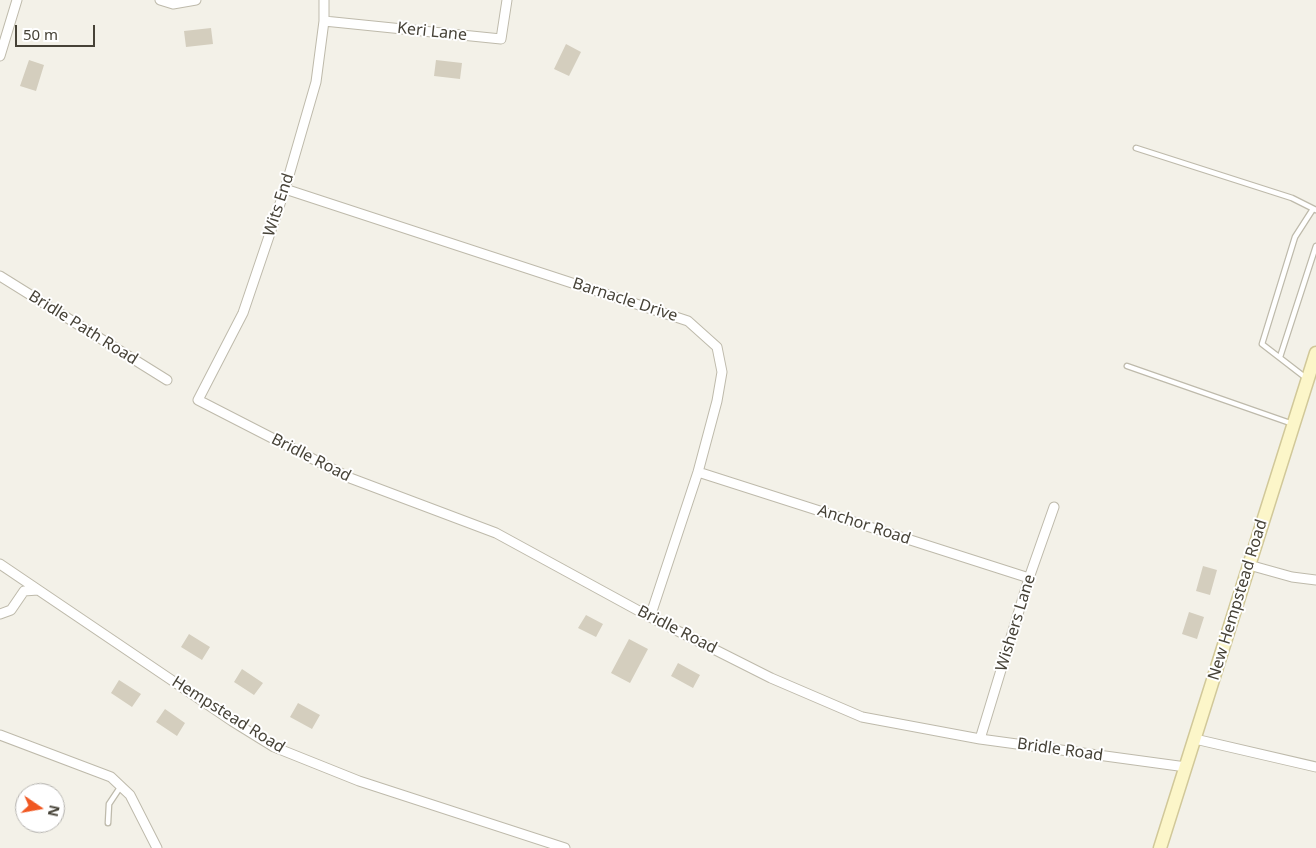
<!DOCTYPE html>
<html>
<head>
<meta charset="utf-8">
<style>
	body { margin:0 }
	#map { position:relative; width:1316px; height:848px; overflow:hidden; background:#f3f1e8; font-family:"Noto Sans",sans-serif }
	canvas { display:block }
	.north { position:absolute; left:15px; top:783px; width:50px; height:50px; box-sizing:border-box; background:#fff; border:1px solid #b5b3af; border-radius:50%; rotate:102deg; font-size:14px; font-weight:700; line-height:20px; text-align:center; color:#464237 }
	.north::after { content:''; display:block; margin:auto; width:18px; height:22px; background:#f05822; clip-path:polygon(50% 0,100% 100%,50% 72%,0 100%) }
	.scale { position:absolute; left:15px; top:25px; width:80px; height:22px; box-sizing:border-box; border:2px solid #464237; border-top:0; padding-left:6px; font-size:15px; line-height:18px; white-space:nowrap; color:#464237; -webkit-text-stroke:4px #fff; paint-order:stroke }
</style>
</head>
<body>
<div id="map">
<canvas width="1316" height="848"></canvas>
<div class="north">N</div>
<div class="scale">50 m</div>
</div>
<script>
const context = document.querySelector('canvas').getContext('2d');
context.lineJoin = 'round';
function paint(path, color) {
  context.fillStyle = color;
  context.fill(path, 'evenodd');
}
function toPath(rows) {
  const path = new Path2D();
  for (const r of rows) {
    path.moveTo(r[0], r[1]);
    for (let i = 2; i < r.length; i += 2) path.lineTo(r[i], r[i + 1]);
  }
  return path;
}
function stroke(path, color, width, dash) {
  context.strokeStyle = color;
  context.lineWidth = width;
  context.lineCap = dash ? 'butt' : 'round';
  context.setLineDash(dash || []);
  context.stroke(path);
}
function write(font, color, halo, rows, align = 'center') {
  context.font = font + ' "Noto Sans",sans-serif';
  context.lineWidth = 4;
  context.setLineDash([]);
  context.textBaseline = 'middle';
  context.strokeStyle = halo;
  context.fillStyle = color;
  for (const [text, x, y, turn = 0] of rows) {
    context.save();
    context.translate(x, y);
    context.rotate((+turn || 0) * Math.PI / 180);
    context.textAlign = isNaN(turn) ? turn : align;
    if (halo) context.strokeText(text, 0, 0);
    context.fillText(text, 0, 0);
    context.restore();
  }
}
paint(toPath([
	[211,28,213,44,186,47,184,31],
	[566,44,581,52,569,76,554,69],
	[29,60,44,65,36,91,20,86],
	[436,60,462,63,460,79,434,76],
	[1203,566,1217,570,1210,595,1196,591],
	[1189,612,1204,617,1197,639,1182,634],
	[586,615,603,624,596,637,578,628],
	[189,634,210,647,202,660,181,647],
	[629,639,648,649,630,683,611,673],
	[678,663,700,675,693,688,671,676],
	[242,669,263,683,254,695,234,682],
	[119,680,141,694,132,707,111,693],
	[298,703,320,715,312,729,290,717],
	[165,709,185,723,177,736,156,722]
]), '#d4cebe');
const lane = toPath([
	[1136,148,1292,198,1316,210],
	[1280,357,1316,246],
	[1127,366,1293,424],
	[1306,378,1262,344,1295,237,1313,209],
	[108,823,109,804,121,786]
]);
const street = toPath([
	[160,0,173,4,196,0],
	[324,0,324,21,316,82,285,189,243,313,198,400,350,478,496,533,650,617,771,678,862,717,980,739,1186,767],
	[324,21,501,39,507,0],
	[0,56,17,0],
	[285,189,688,321,717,347,722,372,717,401,698,472,650,617],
	[0,276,167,380],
	[698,472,1029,578],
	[0,564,232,721,274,747,359,781,565,848],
	[1249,565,1292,577,1316,580],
	[0,614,11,610,24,591,38,590],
	[0,735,111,777,130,795,157,848],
	[980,739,1029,578,1054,507],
	[1195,739,1316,767]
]);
const secondary = toPath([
	[1160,848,1316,353]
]);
stroke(lane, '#bebaab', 7);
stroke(street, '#bebaab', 11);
stroke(secondary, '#d1c899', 15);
stroke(lane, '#fff', 4.5);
stroke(street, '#fff', 9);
stroke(secondary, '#fcf6c9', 12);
write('16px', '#464237', '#fff', [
	["Keri Lane",432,32,6],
	["Wits End",279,205,-72],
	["Barnacle Drive",625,300,18],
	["Bridle Path Road",83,328,32],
	["Bridle Road",311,458,27],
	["Anchor Road",864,525,18],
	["New Hempstead Road",1238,600,-73],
	["Wishers Lane",1016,623,-73],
	["Bridle Road",677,630,27],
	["Hempstead Road",228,715,32],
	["Bridle Road",1060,750,8]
]);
</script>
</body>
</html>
